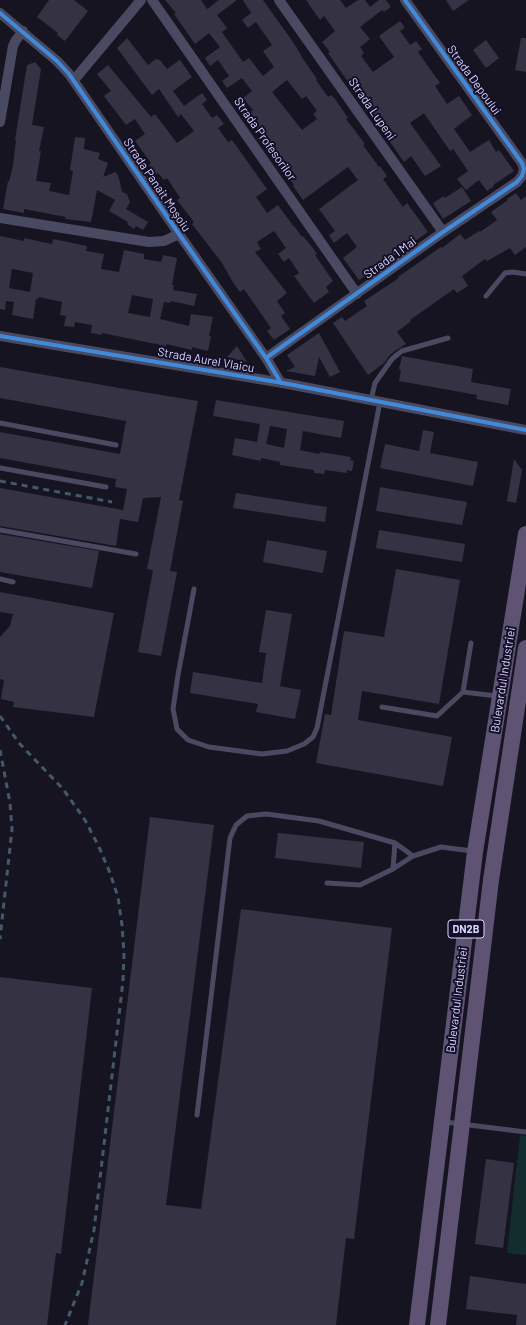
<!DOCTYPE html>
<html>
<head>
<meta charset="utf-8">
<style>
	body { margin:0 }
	canvas { display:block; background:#161421 }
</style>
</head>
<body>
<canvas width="526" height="1325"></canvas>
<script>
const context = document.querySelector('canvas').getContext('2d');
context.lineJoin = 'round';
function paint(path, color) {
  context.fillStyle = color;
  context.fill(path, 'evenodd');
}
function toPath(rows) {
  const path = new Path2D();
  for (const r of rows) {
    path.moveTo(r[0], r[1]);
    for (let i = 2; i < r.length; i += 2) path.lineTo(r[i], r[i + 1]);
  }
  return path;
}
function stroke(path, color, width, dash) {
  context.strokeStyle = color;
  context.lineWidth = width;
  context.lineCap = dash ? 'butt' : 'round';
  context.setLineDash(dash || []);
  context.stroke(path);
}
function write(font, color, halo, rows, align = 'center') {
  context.font = font + ' Barlow,sans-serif';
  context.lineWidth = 4;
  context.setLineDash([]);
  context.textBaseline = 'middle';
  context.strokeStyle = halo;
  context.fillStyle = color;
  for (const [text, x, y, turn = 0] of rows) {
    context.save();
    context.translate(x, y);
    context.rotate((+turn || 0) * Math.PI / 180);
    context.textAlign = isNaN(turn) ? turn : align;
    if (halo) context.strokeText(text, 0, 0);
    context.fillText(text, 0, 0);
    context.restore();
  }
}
paint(toPath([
	[520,1135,526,1136,526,1255,507,1253]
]), '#132c2d');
paint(toPath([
	[49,0,74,0,88,11,65,41,57,35,58,33,37,17],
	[165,0,201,0,207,9,219,0,237,0,217,15,227,28,222,32,243,62,249,58,263,76,274,67,263,51,272,45,256,22,248,28,242,20,251,13,243,0,263,0,293,42,301,55,301,56,317,79,316,80,328,97,331,95,335,99,348,118,346,119,365,144,363,145,379,167,380,166,387,176,383,179,403,207,407,203,428,232,359,280,343,258,357,247,347,233,334,243,329,235,335,231,319,209,358,180,348,167,303,200,293,186,294,185,283,169,284,169,266,147,272,143,261,128,258,131,248,118,251,116,249,113,253,110,243,98,252,91,242,78,227,88,222,81,229,76,218,60,210,66,205,58,220,47,209,33,195,44,174,14,176,13],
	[287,80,302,99,306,96,317,111,313,114,317,119,302,130,272,92],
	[306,0,340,0,346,8,358,0,365,0,370,7,379,0,386,0,391,7,384,12,382,10,360,27,370,39,360,47,364,53,361,56,373,72,394,57,379,36,400,21,405,28,400,31,410,45,416,41,422,49,418,52,440,83,435,86,447,104,459,96,472,115,454,129,470,152,489,140,496,152,499,150,514,171,493,185,494,186,487,191,479,180,466,190,457,179,468,171,453,149,450,151,424,113,410,123,441,166,425,176,411,156,404,162,328,53,330,52,322,42,335,31,324,16,320,20],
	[446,0,469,0,453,11],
	[127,38,148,65,156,59,160,60,167,69,180,60,192,77,173,91,184,106,202,93,207,100,202,104,212,118,217,115,224,124,218,128,228,142,232,140,267,189,256,197,267,213,278,205,294,227,294,226,302,237,303,236,312,247,317,254,315,255,333,281,326,287,329,292,314,303,294,276,299,273,289,258,284,262,278,254,286,248,274,231,257,242,261,249,255,252,287,293,277,301,285,313,281,316,290,329,274,340,267,331,271,328,244,289,240,292,234,284,222,263,192,224,194,222,177,200,180,198,167,178,164,180,158,173,156,174,149,165,151,163,135,141,145,134,135,119,126,125,104,96,111,91,97,74,108,65,151,117,155,114,177,143,194,131,181,114,178,117,159,89,152,95,117,48],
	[521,38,526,38,526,72,515,70],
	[486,40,499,58,486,68,473,50],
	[35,62,41,69,32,125,44,127,39,151,41,151,36,181,51,183,49,191,69,195,73,171,70,170,75,137,85,138,84,149,100,153,98,159,108,163,103,177,116,172,119,178,122,192,127,194,130,202,126,209,148,222,143,230,136,226,134,229,127,224,128,222,109,211,115,200,97,190,91,222,65,219,66,217,24,209,24,213,3,209,8,181,9,182,13,165,16,141,15,140,27,65],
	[462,187,471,201,443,219,433,203,444,196,445,198],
	[516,193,521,200,526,196,526,247,515,255,510,248,487,261,485,259,462,276,468,286,457,293,454,289,410,320,411,321,397,332,406,344,395,351,389,356,384,363,368,375,333,323,342,317,345,321,367,306,364,301,399,278,398,277,441,247,442,248,460,234,465,240,479,231,480,232,497,220,491,212,508,200,507,199],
	[0,236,24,241,24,238,52,244,53,239,87,246,86,251,104,254,101,269,119,272,124,250,144,254,144,259,161,262,163,255,177,258,172,285,174,285,173,290,197,294,194,306,171,301,170,303,164,302,160,319,189,326,191,314,213,317,209,336,211,336,208,351,192,347,192,350,166,344,166,346,102,333,102,335,91,333,92,325,75,322,74,327,64,326,66,316,60,315,62,302,39,297,38,299,36,299,33,319,12,315,14,302,6,301,5,310,0,309],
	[12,269,33,273,30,292,9,288],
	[132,295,153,299,150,317,128,313],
	[319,333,340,372,330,377,319,357,315,376,286,371,295,367,287,355],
	[237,346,247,362,227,357],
	[402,356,473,369,471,382,511,389,508,405,476,399,477,395,399,381,401,370,399,369],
	[0,367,131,390,198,401,179,500,183,501,170,571,177,572,161,656,138,652,153,570,147,569,161,497,143,498,138,522,120,519,116,546,0,526,0,488,123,510,127,489,115,487,116,479,0,458,0,432,120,454,126,421,0,398],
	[216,400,344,421,341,438,303,431,300,450,319,454,320,452,351,457,350,460,354,461,352,471,347,470,347,473,325,470,324,474,314,473,314,470,280,465,280,462,261,458,261,461,232,455,235,438,257,442,260,424,213,416],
	[270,426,287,429,284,448,266,444],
	[423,430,434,432,430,453,478,462,473,486,380,468,385,444,419,451],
	[514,459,522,470,516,503,507,501],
	[380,487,467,502,462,525,376,511],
	[236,493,327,507,325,522,233,508],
	[379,530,465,544,462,562,376,548],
	[0,534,99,551,92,588,0,572],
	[267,540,327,551,323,573,263,562],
	[396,569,460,580,439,704,362,691,358,720,452,737,443,786,316,763,325,714,331,715,344,631,384,637],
	[0,592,114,613,94,717,13,707,14,702,1,699,4,680,0,679,0,637,10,626,13,614,0,612],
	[266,610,292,614,280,686,301,690,295,719,256,712,258,704,190,693,193,672,262,683,266,653,259,652],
	[150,817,214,825,166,1205,201,1209,241,909,392,928,354,1239,346,1238,336,1325,88,1325],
	[278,833,364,842,361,868,275,858],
	[0,977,92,988,61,1254,56,1253,47,1325,0,1325],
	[486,1159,514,1163,503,1248,475,1244],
	[470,1276,526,1284,526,1325,516,1325,517,1315,466,1309]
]), '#343243');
stroke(toPath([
	[486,296,505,273,513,272,526,274],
	[371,400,375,383,392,359,398,354,402,351,448,338],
	[0,423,116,445],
	[0,468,106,487],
	[0,530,136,554],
	[0,579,13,582],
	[194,589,178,675,173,709,177,729,188,740,209,747,262,754,287,751,304,744,313,737,317,728,380,402],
	[463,692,471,643],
	[382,707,437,716,463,692,497,696],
	[393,869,395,843],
	[327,883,360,885,393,869,413,856,441,847,472,851],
	[197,1115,230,838,236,825,247,816,266,814,319,821,395,843,413,856],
	[445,1122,526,1132]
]), '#4a4962', 5);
stroke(toPath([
	[152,0,357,294],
	[279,0,443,232],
	[0,13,57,61,69,74,179,234,266,358,281,383],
	[74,80,141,0],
	[0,122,13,46,16,40,23,31],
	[0,218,149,242,164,241,179,234],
	[0,336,283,383,526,430],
	[266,358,443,232,517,182,522,176,524,169,522,163,405,0]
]), '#4a4962', 10);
stroke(toPath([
	[417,1325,475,852,526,534],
	[438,1325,491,880,526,648]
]), '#5e5373', 16);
stroke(toPath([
	[0,481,112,502],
	[0,716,19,743,63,789,85,820,99,847,110,873,118,897,122,925,124,953,123,981,94,1230,82,1283,65,1325],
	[0,750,10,803,12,829,0,939]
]), '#43596b', 3, [6, 5]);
stroke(toPath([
	[0,13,57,61,69,74,179,234,266,358,281,383],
	[0,336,283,383,526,430],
	[266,358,443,232,517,182,522,176,524,169,522,163,405,0]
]), '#408adc', 4);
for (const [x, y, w] of [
	[466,929,36]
]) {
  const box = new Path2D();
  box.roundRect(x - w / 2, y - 9, w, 18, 3);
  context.fillStyle = '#130f26';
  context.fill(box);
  stroke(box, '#d9d4ff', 1);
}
write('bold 11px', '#d9d4ff', null, [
	["DN2B",466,929]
]);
write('12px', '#d9d4ff', '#130f26', [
	["Strada Depoului",474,80,54],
	["Strada Lupeni",372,109,55],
	["Strada Profesorilor",265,139,55],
	["Strada Panait Moșoiu",157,185,56],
	["Strada 1 Mai",390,258,-36],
	["Strada Aurel Vlaicu",206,360,10],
	["Bulevardul Industriei",503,680,-81],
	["Bulevardul Industriei",457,1000,-83]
]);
</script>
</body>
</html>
